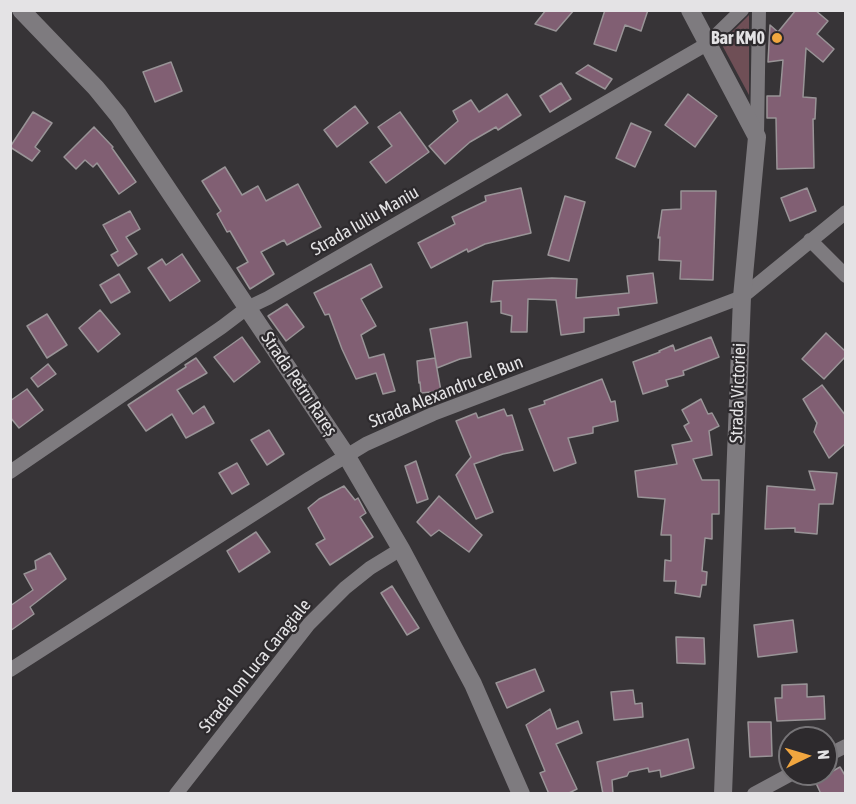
<!DOCTYPE html>
<html>
<head>
<meta charset="utf-8">
<style>
	body { margin:0 }
	#map { position:relative; width:856px; height:804px; overflow:hidden; background:#373437; font-family:"Asap Condensed",sans-serif }
	canvas { display:block }
	.frame { position:absolute; inset:0; border:12px solid #e4e3e5; pointer-events:none }
	.north { position:absolute; left:778px; top:726px; width:60px; height:60px; box-sizing:border-box; background:#2d2a2d; border:2px solid #767477; border-radius:50%; rotate:85deg; font-size:16px; font-weight:700; line-height:24px; text-align:center; color:#e4e3e5 }
	.north::after { content:''; display:block; margin:auto; width:21px; height:27px; background:#f1a63f; clip-path:polygon(50% 0,100% 100%,50% 72%,0 100%) }
</style>
</head>
<body>
<div id="map">
<canvas width="856" height="804"></canvas>
<div class="frame"></div>
<div class="north">N</div>
</div>
<script>
const context = document.querySelector('canvas').getContext('2d');
context.lineJoin = 'round';
function paint(path, color) {
  context.fillStyle = color;
  context.fill(path, 'evenodd');
}
function toPath(rows) {
  const path = new Path2D();
  for (const r of rows) {
    path.moveTo(r[0], r[1]);
    for (let i = 2; i < r.length; i += 2) path.lineTo(r[i], r[i + 1]);
  }
  return path;
}
function stroke(path, color, width, dash) {
  context.strokeStyle = color;
  context.lineWidth = width;
  context.lineCap = dash ? 'butt' : 'round';
  context.setLineDash(dash || []);
  context.stroke(path);
}
function write(font, color, halo, rows, align = 'center') {
  context.font = font + ' "Asap Condensed",sans-serif';
  context.lineWidth = 4.5;
  context.setLineDash([]);
  context.textBaseline = 'middle';
  context.strokeStyle = halo;
  context.fillStyle = color;
  for (const [text, x, y, turn = 0] of rows) {
    context.save();
    context.translate(x, y);
    context.rotate((+turn || 0) * Math.PI / 180);
    context.textAlign = isNaN(turn) ? turn : align;
    if (halo) context.strokeText(text, 0, 0);
    context.fillText(text, 0, 0);
    context.restore();
  }
}
paint(toPath([
	[749,15,749,95,721,43]
]), '#6f4f56');
const building = toPath([
	[546,10,574,10,556,31,535,24,546,10],
	[605,10,648,10,641,31,625,25,616,51,594,44,605,10],
	[796,10,815,10,828,21,817,34,834,49,823,62,806,48,803,97,816,98,815,119,813,119,814,168,777,169,776,118,767,118,767,96,780,96,783,60,768,62,770,25,778,32,796,10],
	[171,62,182,91,155,102,143,72,171,62],
	[588,65,612,79,605,89,576,73,588,65],
	[561,83,571,99,550,112,540,96,561,83],
	[507,94,521,115,498,130,496,127,470,142,445,164,429,146,458,121,453,111,471,100,479,112,507,94],
	[688,94,717,116,695,147,665,125,688,94],
	[355,106,368,123,337,147,324,130,355,106],
	[33,112,52,123,35,147,40,151,32,161,10,147,33,112],
	[400,112,429,152,386,183,370,162,392,146,378,127,400,112],
	[631,123,651,132,635,167,616,158,631,123],
	[94,127,113,147,112,148,136,182,119,194,97,163,93,167,85,160,76,169,64,157,94,127],
	[225,167,242,195,258,186,266,201,298,184,321,227,287,245,284,240,261,252,274,274,250,289,237,268,248,262,230,231,227,232,217,214,221,211,202,181,225,167],
	[521,188,531,233,485,244,468,252,467,249,431,268,418,243,455,224,452,217,486,201,485,196,521,188],
	[807,188,816,211,790,221,781,198,807,188],
	[681,191,716,191,713,280,680,279,681,261,659,260,660,237,658,238,662,210,681,209,681,191],
	[565,196,585,202,569,261,548,255,565,196],
	[130,211,140,229,126,237,137,254,118,266,111,255,118,251,103,225,130,211],
	[182,254,200,281,170,301,148,268,162,259,166,265,182,254],
	[371,264,382,287,361,299,376,326,361,335,369,358,384,354,395,391,383,394,376,373,356,379,342,349,329,314,325,315,314,293,371,264],
	[653,273,657,303,618,308,619,315,584,318,584,332,561,335,556,300,528,299,527,332,511,332,512,316,501,313,501,301,491,302,493,281,552,278,577,279,576,298,629,293,627,276,653,273],
	[119,274,130,292,111,303,100,285,119,274],
	[287,304,304,327,286,341,268,316,287,304],
	[100,310,120,334,98,352,79,328,100,310],
	[47,314,67,345,47,358,27,326,47,314],
	[467,322,471,357,460,359,437,368,430,329,467,322],
	[826,333,846,352,846,356,824,379,802,359,826,333],
	[242,337,260,362,234,382,214,357,242,337],
	[711,337,719,357,683,371,684,375,666,380,668,386,643,394,633,362,660,352,659,351,673,345,675,351,711,337],
	[196,358,207,373,177,390,193,414,204,406,214,423,186,438,172,414,146,431,128,405,186,367,185,365,196,358],
	[435,358,441,391,421,393,420,382,419,383,417,361,435,358],
	[48,364,56,374,38,387,31,378,48,364],
	[602,379,611,402,615,401,618,421,593,427,593,433,568,438,576,463,554,471,529,409,545,404,544,401,602,379],
	[822,385,846,416,846,443,829,458,814,432,817,423,803,399,822,385],
	[27,389,43,410,19,428,10,417,10,401,27,389],
	[701,399,708,414,712,413,719,426,709,431,712,455,693,459,702,480,719,480,719,514,712,514,712,539,705,538,702,571,707,572,706,585,702,585,700,597,675,593,676,581,664,581,665,560,671,561,671,535,661,535,665,499,638,497,635,471,677,464,672,445,692,441,684,426,689,423,682,410,701,399],
	[504,409,507,416,512,415,523,450,503,454,474,464,493,512,476,519,456,475,471,457,456,421,476,413,478,418,504,409],
	[269,430,284,454,267,465,251,440,269,430],
	[416,461,428,499,417,503,405,466,416,461],
	[237,463,249,484,232,494,219,473,237,463],
	[809,471,837,473,833,504,819,504,817,534,795,532,795,528,765,529,767,486,815,490,809,471],
	[344,486,355,500,358,498,366,513,360,517,373,537,330,565,316,544,325,539,308,508,319,499,344,486],
	[439,496,482,535,469,552,439,530,431,536,417,522,439,496],
	[256,532,270,552,239,572,227,551,256,532],
	[50,553,66,579,30,607,34,614,10,631,10,606,33,590,24,574,36,569,35,561,50,553],
	[392,586,419,628,407,635,381,593,392,586],
	[793,620,797,652,758,657,754,625,793,620],
	[676,637,704,638,705,664,677,663,676,637],
	[535,669,544,691,507,708,496,683,535,669],
	[807,684,807,697,824,696,825,719,777,721,775,698,782,698,782,685,807,684],
	[633,690,635,704,642,703,643,717,614,720,611,692,633,690],
	[550,709,557,729,578,721,582,733,556,744,577,789,567,794,549,794,540,773,545,771,526,725,550,709],
	[748,722,771,722,772,756,750,757,748,722],
	[688,739,694,768,661,777,660,770,649,772,648,768,629,772,627,776,612,780,613,794,603,794,597,762,688,739],
	[840,767,846,777,846,794,821,794,815,781,840,767]
]);
paint(building, '#815f73');
stroke(building, '#999497', 1.5);
stroke(toPath([
	[757,135,759,10],
	[810,240,846,276],
	[10,472,222,327,247,308,268,298,707,44,742,10],
	[10,670,310,478,366,444,433,414,742,297,846,212],
	[826,756,846,746],
	[176,794,309,624,345,588,370,568,401,549],
	[754,794,791,774]
]), '#7e7b7f', 14);
stroke(toPath([
	[21,10,96,88,118,115,346,455,401,549,473,684,521,794],
	[690,10,757,137,742,297,723,794]
]), '#7e7b7f', 18);
for (const [x, y, r, color] of [
	[777,38,6,"#f1a63f"]
]) {
  const dot = new Path2D();
  dot.arc(x, y, r, 0, 2 * Math.PI);
  context.fillStyle = color;
  context.fill(dot);
  stroke(dot, '#2d2a2d', 2);
}
write('bold 18px', '#e4e3e5', '#2d2a2d', [
	["Bar KM0",765,38]
], 'right');
write('18px', '#e4e3e5', '#2d2a2d', [
	["Strada Iuliu Maniu",365,221,-30],
	["Strada Petru Rareș",299,384,56],
	["Strada Alexandru cel Bun",446,392,-22],
	["Strada Victoriei",738,393,-88],
	["Strada Ion Luca Caragiale",255,666,-51]
]);
</script>
</body>
</html>
